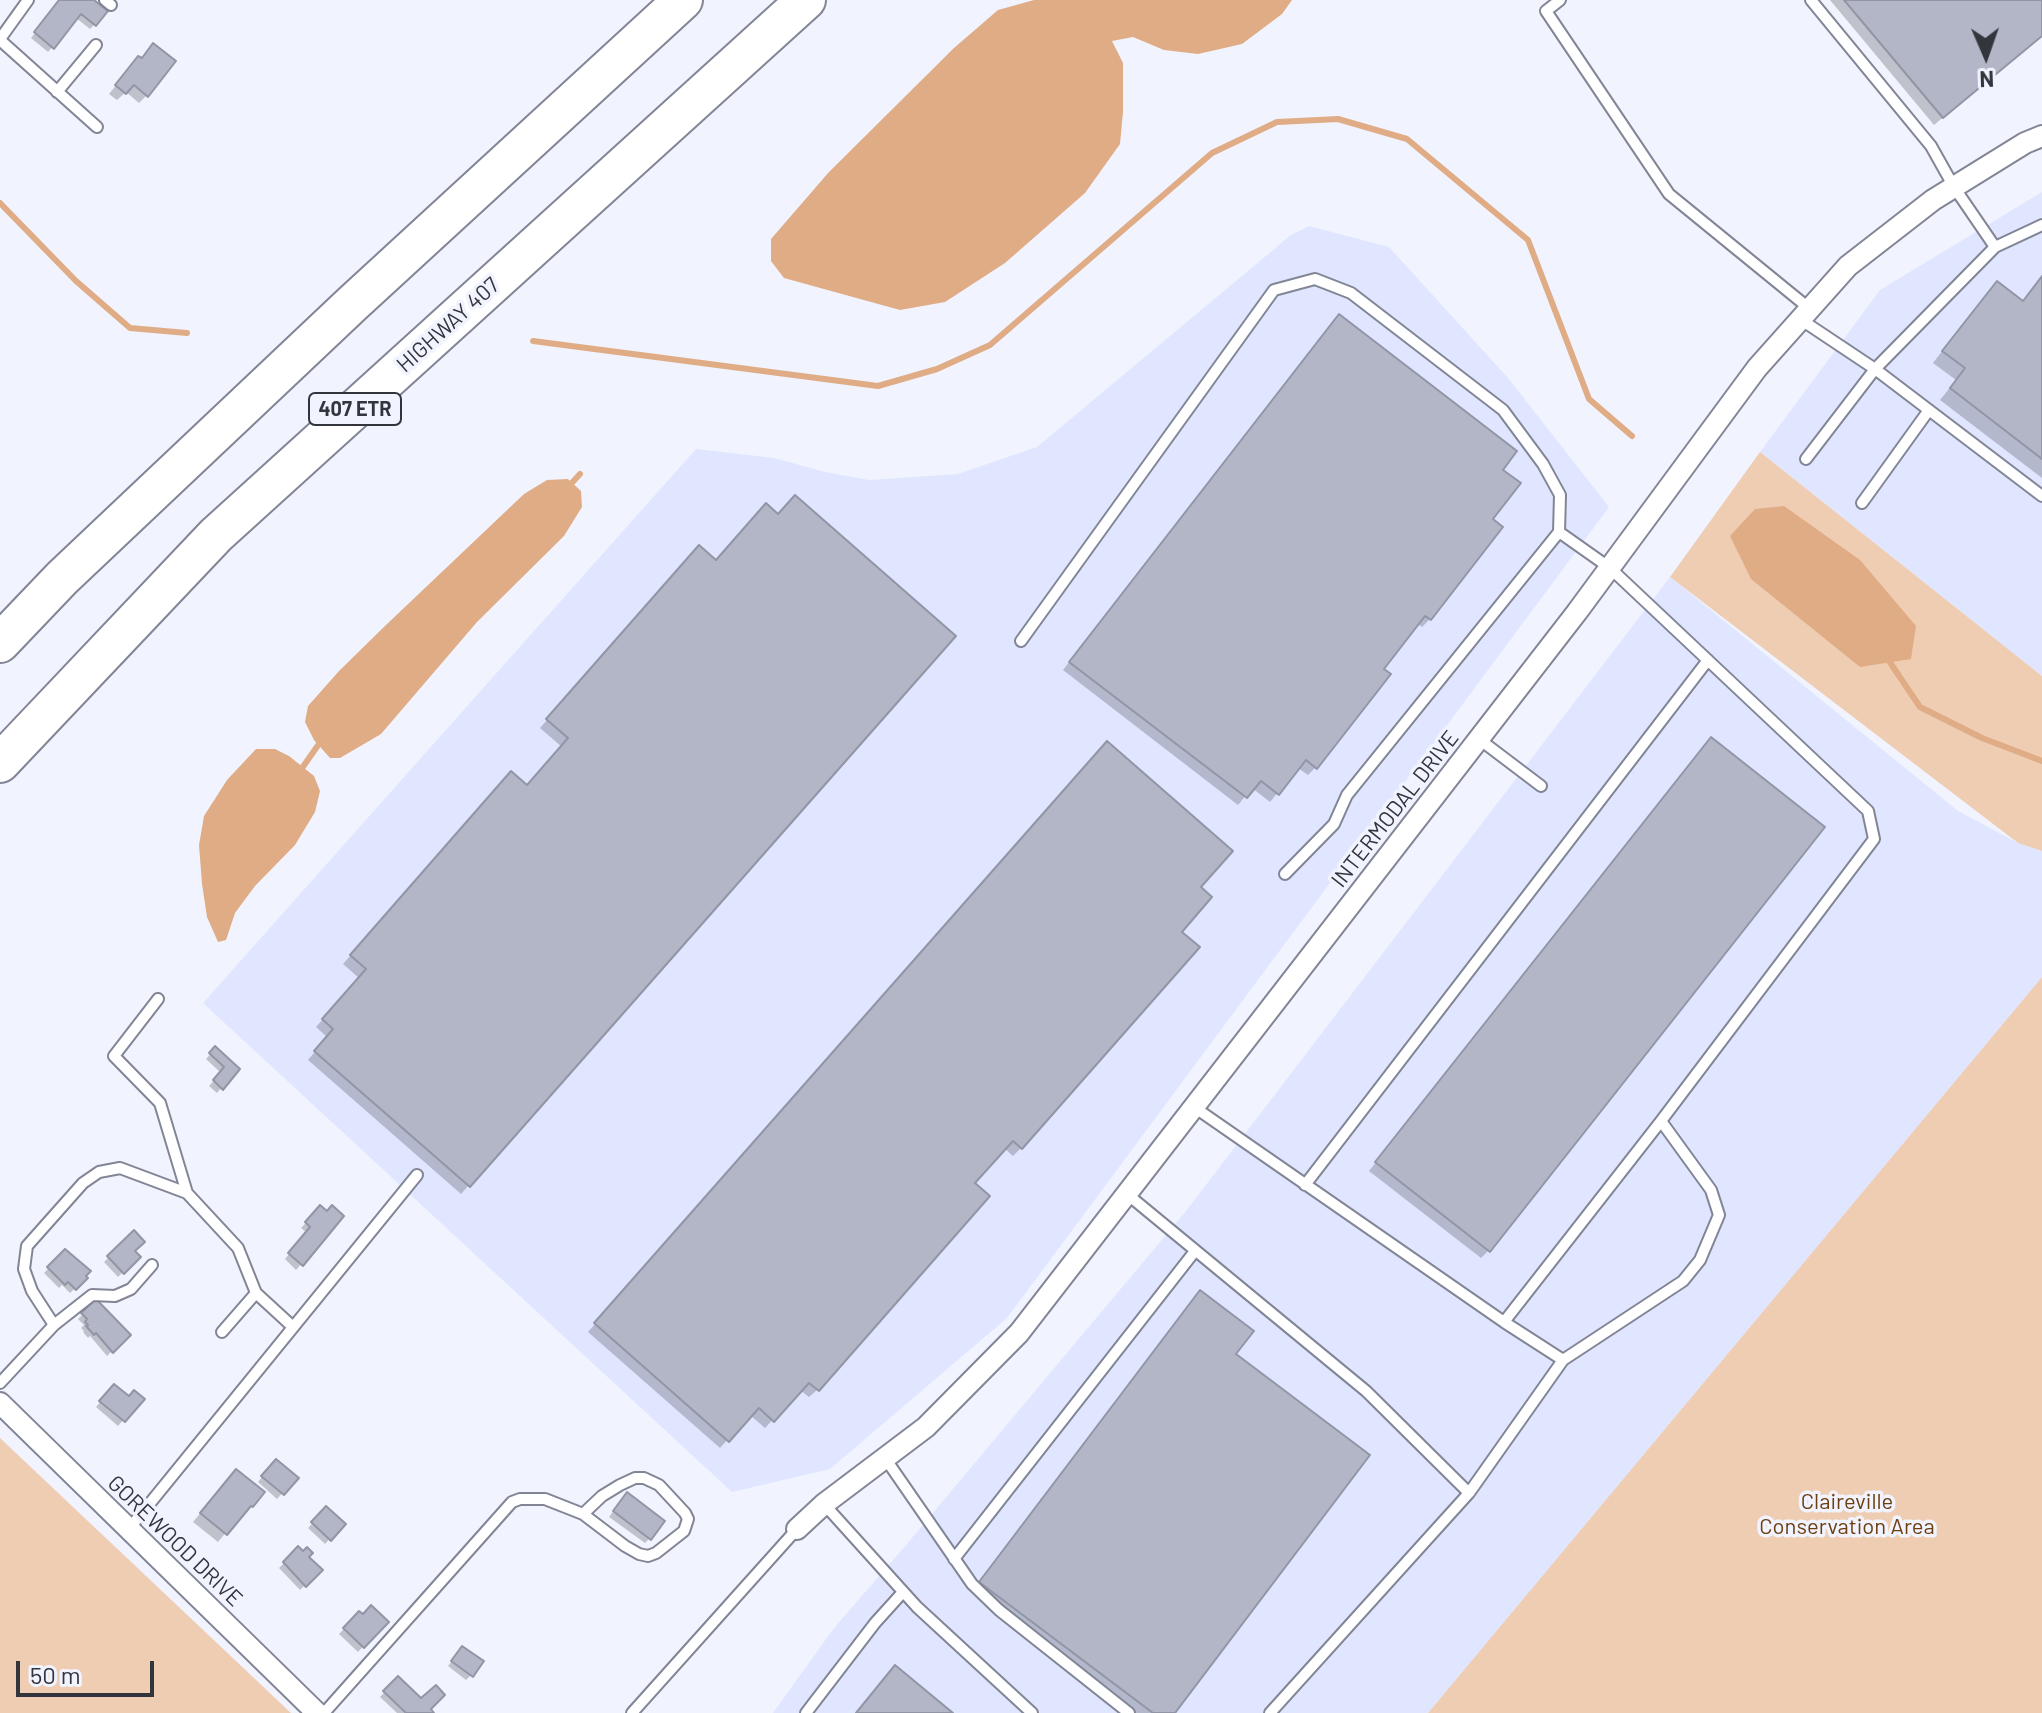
<!DOCTYPE html>
<html>
<head>
<meta charset="utf-8">
<style>
	body { margin:0 }
	#map { position:relative; width:2042px; height:1713px; overflow:hidden; background:#f1f3fe; font-family:Barlow,sans-serif }
	canvas { display:block }
	.north { position:absolute; left:1946px; top:16px; width:80px; height:80px; -webkit-text-stroke:6px #f1f3fe; paint-order:stroke; rotate:178deg; font-size:22px; font-weight:700; line-height:32px; text-align:center; color:#33353c }
	.north::after { content:''; display:block; margin:auto; width:28px; height:36px; background:#33353c; clip-path:polygon(50% 0,100% 100%,50% 72%,0 100%) }
	.scale { position:absolute; left:16px; top:1661px; width:138px; height:36px; box-sizing:border-box; border:4px solid #33353c; border-top:0; padding-left:10px; font-size:24px; line-height:28px; white-space:nowrap; color:#33353c; -webkit-text-stroke:6px #f1f3fe; paint-order:stroke }
</style>
</head>
<body>
<div id="map">
<canvas width="2042" height="1713"></canvas>
<div class="north">N</div>
<div class="scale">50 m</div>
</div>
<script>
const context = document.querySelector('canvas').getContext('2d');
context.lineJoin = 'round';
function paint(path, color) {
  context.fillStyle = color;
  context.fill(path, 'evenodd');
}
function toPath(rows) {
  const path = new Path2D();
  for (const r of rows) {
    path.moveTo(r[0], r[1]);
    for (let i = 2; i < r.length; i += 2) path.lineTo(r[i], r[i + 1]);
  }
  return path;
}
function stroke(path, color, width, dash) {
  context.strokeStyle = color;
  context.lineWidth = width;
  context.lineCap = dash ? 'butt' : 'round';
  context.setLineDash(dash || []);
  context.stroke(path);
}
function write(font, color, halo, rows, align = 'center') {
  context.font = font + ' Barlow,sans-serif';
  context.lineWidth = 7;
  context.setLineDash([]);
  context.textBaseline = 'middle';
  context.strokeStyle = halo;
  context.fillStyle = color;
  for (const [text, x, y, turn = 0] of rows) {
    context.save();
    context.translate(x, y);
    context.rotate((+turn || 0) * Math.PI / 180);
    context.textAlign = isNaN(turn) ? turn : align;
    if (halo) context.strokeText(text, 0, 0);
    context.fillText(text, 0, 0);
    context.restore();
  }
}
paint(toPath([
	[2042,192,2042,676,1760,452,1880,290],
	[1309,226,1389,247,1508,378,1609,507,1007,1318,830,1469,732,1492,203,1003,696,449,774,458,825,472,869,480,958,474,1037,447,1291,235],
	[1670,577,1958,811,2018,843,2042,851,2042,977,1428,1713,773,1713,834,1628,901,1551,1186,1211]
]), '#e0e6ff');
paint(toPath([
	[1760,452,2042,676,2042,851,2018,843,1670,577],
	[2042,977,2042,1713,1428,1713],
	[0,1438,291,1713,0,1713]
]), '#efcdb3');
paint(toPath([
	[1034,0,1292,0,1282,14,1242,44,1198,54,1164,50,1133,37,1112,41,1123,63,1123,112,1120,144,1085,193,1005,263,945,302,900,310,784,278,771,261,771,239,829,172,954,48,998,10],
	[568,479,581,491,582,507,564,536,477,622,381,734,340,758,330,758,314,740,305,722,308,706,339,671,386,625,524,494,547,480],
	[1784,506,1860,560,1916,626,1911,659,1860,667,1751,579,1730,536,1755,509],
	[256,749,275,749,289,756,314,776,320,791,315,812,295,845,255,886,235,913,226,940,218,942,207,917,202,884,199,845,204,816,227,780]
]), '#dfac85');
paint(toPath([
	[61,0,91,0,95,24,90,29,76,18,48,52,31,38],
	[1830,0,2042,0,2042,35,1934,125],
	[131,66,147,95,139,103,126,92,117,100,109,94],
	[2042,278,2042,478,1940,400,1956,380,1933,363,1986,294,1997,283,2022,302],
	[1331,324,1500,470,1490,520,1430,619,1422,627,1417,623,1381,669,1316,767,1308,775,1298,768,1270,802,1252,788,1238,805,1063,670],
	[691,556,953,636,461,1194,308,1060,327,1037,316,1027,359,978,343,964,504,782,526,787,562,747,540,728],
	[1703,747,1488,1251,1481,1258,1369,1171],
	[1099,752,1198,888,1179,932,1197,948,1021,1148,1013,1156,1004,1148,972,1183,987,1196,817,1390,809,1397,800,1390,765,1428,750,1415,720,1448,588,1332],
	[215,1049,237,1069,217,1093,209,1086,221,1073,206,1059],
	[316,1212,342,1217,296,1270,285,1259,307,1233,301,1228],
	[134,1233,133,1251,138,1257,118,1277,104,1262],
	[65,1252,86,1278,70,1293,62,1285,59,1288,44,1273],
	[1192,1301,1233,1355,1173,1713,1135,1713,973,1591],
	[96,1302,128,1335,107,1356,90,1336,88,1338,83,1332,84,1331,81,1328,84,1325,78,1319],
	[114,1386,128,1398,142,1399,118,1426,96,1407],
	[271,1466,296,1478,277,1499,258,1482],
	[228,1479,242,1513,218,1542,193,1522],
	[622,1499,649,1539,645,1543,609,1517],
	[326,1509,343,1524,325,1544,308,1528],
	[298,1549,320,1570,300,1590,279,1568],
	[359,1613,386,1622,358,1652,339,1634],
	[458,1654,471,1675,466,1680,448,1666],
	[398,1678,428,1709,431,1713,397,1713,380,1697]
]), '#0003');
stroke(toPath([
	[0,203,76,281,130,328,187,333],
	[533,341,878,386,937,369,990,345,1212,153,1277,122,1338,119,1407,139,1528,240,1589,399,1632,436],
	[569,486,580,474],
	[1887,658,1920,707,1982,738,2042,761],
	[300,771,321,741]
]), '#dfac85', 6);
const building = toPath([
	[59,0,94,0,108,11,96,26,81,14,54,49,34,32,59,0],
	[1844,0,2042,0,2042,36,1943,118,1844,0],
	[153,43,176,61,148,97,134,85,126,94,115,85,138,56,142,58,153,43],
	[2042,276,2042,459,1950,388,1965,368,1942,351,1997,281,2023,301,2042,276],
	[1339,314,1517,451,1503,470,1521,483,1493,519,1503,527,1431,620,1425,616,1384,669,1391,674,1317,769,1306,760,1279,795,1261,781,1247,798,1069,662,1339,314],
	[795,495,956,636,470,1187,314,1051,333,1029,322,1019,366,969,350,955,511,771,527,785,568,738,546,719,699,545,716,560,766,503,778,514,795,495],
	[1711,737,1825,827,1490,1252,1375,1162,1711,737],
	[1107,741,1233,851,1201,887,1212,897,1182,932,1200,947,1022,1149,1013,1141,975,1183,990,1196,819,1391,809,1383,774,1422,759,1408,729,1442,594,1323,1107,741],
	[215,1046,240,1069,223,1090,213,1080,224,1067,209,1053,215,1046],
	[320,1205,327,1211,332,1205,344,1216,303,1266,288,1253,310,1227,305,1222,320,1205],
	[134,1230,145,1242,135,1251,141,1257,124,1274,107,1256,134,1230],
	[65,1249,91,1271,86,1276,88,1278,76,1290,68,1282,65,1285,47,1267,65,1249],
	[1200,1290,1254,1331,1236,1354,1370,1455,1175,1713,1153,1713,979,1582,1200,1290],
	[96,1299,131,1335,113,1353,96,1333,94,1335,86,1326,88,1325,85,1322,87,1319,81,1313,96,1299],
	[114,1384,129,1396,134,1390,145,1399,125,1422,99,1401,114,1384],
	[276,1459,299,1478,284,1495,261,1476,276,1459],
	[236,1469,265,1492,253,1507,251,1506,227,1535,200,1513,236,1469],
	[627,1492,665,1521,651,1540,613,1511,627,1492],
	[326,1506,346,1524,331,1541,311,1522,326,1506],
	[298,1546,303,1551,307,1547,313,1553,309,1557,323,1570,306,1587,283,1562,298,1546],
	[371,1605,389,1622,364,1648,343,1628,359,1611,363,1614,371,1605],
	[462,1646,484,1661,473,1677,451,1661,462,1646],
	[895,1665,953,1713,856,1713,895,1665],
	[398,1676,421,1698,436,1685,445,1695,431,1709,434,1713,406,1713,383,1691,398,1676]
]);
paint(building, '#b2b6c7');
stroke(building, '#9195a5', 2);
const lane = toPath([
	[105,0,111,5],
	[1560,0,1546,11,1669,194,1810,309],
	[1811,0,1931,146,1954,187,1995,247],
	[0,39,28,0],
	[0,40,97,127],
	[57,92,96,45],
	[1800,319,1875,369,1995,247,2042,225],
	[1806,459,1875,369,2042,496],
	[1862,503,1929,410],
	[1021,641,1274,290,1315,279,1351,293,1503,410,1543,464,1560,495,1559,532,1610,568,1868,811,1874,839,1661,1121,1504,1322,1194,1107],
	[1479,739,1541,786],
	[1285,874,1334,824,1347,795,1559,532],
	[158,999,114,1056,160,1103,187,1193,238,1248,256,1293,293,1327],
	[1305,1185,1708,660],
	[1127,1194,1366,1391,1469,1493,1270,1713],
	[54,1325,92,1295,115,1296,131,1289,152,1265],
	[222,1332,256,1293],
	[1563,1360,1683,1281,1700,1260,1719,1215,1711,1190,1661,1121],
	[0,1383,54,1325,32,1291,24,1269,27,1246,83,1183,99,1172,120,1168,187,1193],
	[885,1458,972,1584,999,1610,1129,1713],
	[1469,1493,1563,1360,1504,1322],
	[824,1504,917,1607,1032,1713],
	[129,1529,417,1175],
	[954,1559,1195,1251],
	[324,1713,512,1502,520,1499,545,1499,583,1514,625,1546,639,1554,648,1556,656,1553,684,1531,688,1519,685,1513,659,1485,644,1478,635,1478,620,1485,602,1496,583,1514],
	[632,1713,797,1529],
	[806,1713,875,1623,903,1592]
]);
const street = toPath([
	[0,1403,317,1713],
	[797,1529,824,1504,926,1427,1019,1333,1577,612,1757,368,1848,266,1933,200,2025,143,2042,136]
]);
const highway = toPath([
	[0,643,62,578,352,304,683,0],
	[0,763,216,535,806,0]
]);
stroke(lane, '#828595', 14);
stroke(street, '#828595', 24);
stroke(highway, '#828595', 42);
stroke(lane, '#fff', 10);
stroke(street, '#fff', 20);
stroke(highway, '#fff', 38);
for (const [x, y, w] of [
	[355,409,92]
]) {
  const box = new Path2D();
  box.roundRect(x - w / 2, y - 16, w, 32, 6);
  context.fillStyle = '#f1f3fe';
  context.fill(box);
  stroke(box, '#33353c', 2);
}
write('bold 20px', '#33353c', null, [
	["407 ETR",355,409]
]);
write('22px', '#33353c', '#f1f3fe', [
	["HIGHWAY 407",448,325,-42],
	["INTERMODAL DRIVE",1395,809,-52],
	["GOREWOOD DRIVE",175,1541,44]
]);
write('22px', '#6d3e10', '#f1f3fe', [
	["Claireville",1847,1502],
	["Conservation Area",1847,1527]
]);
</script>
</body>
</html>
